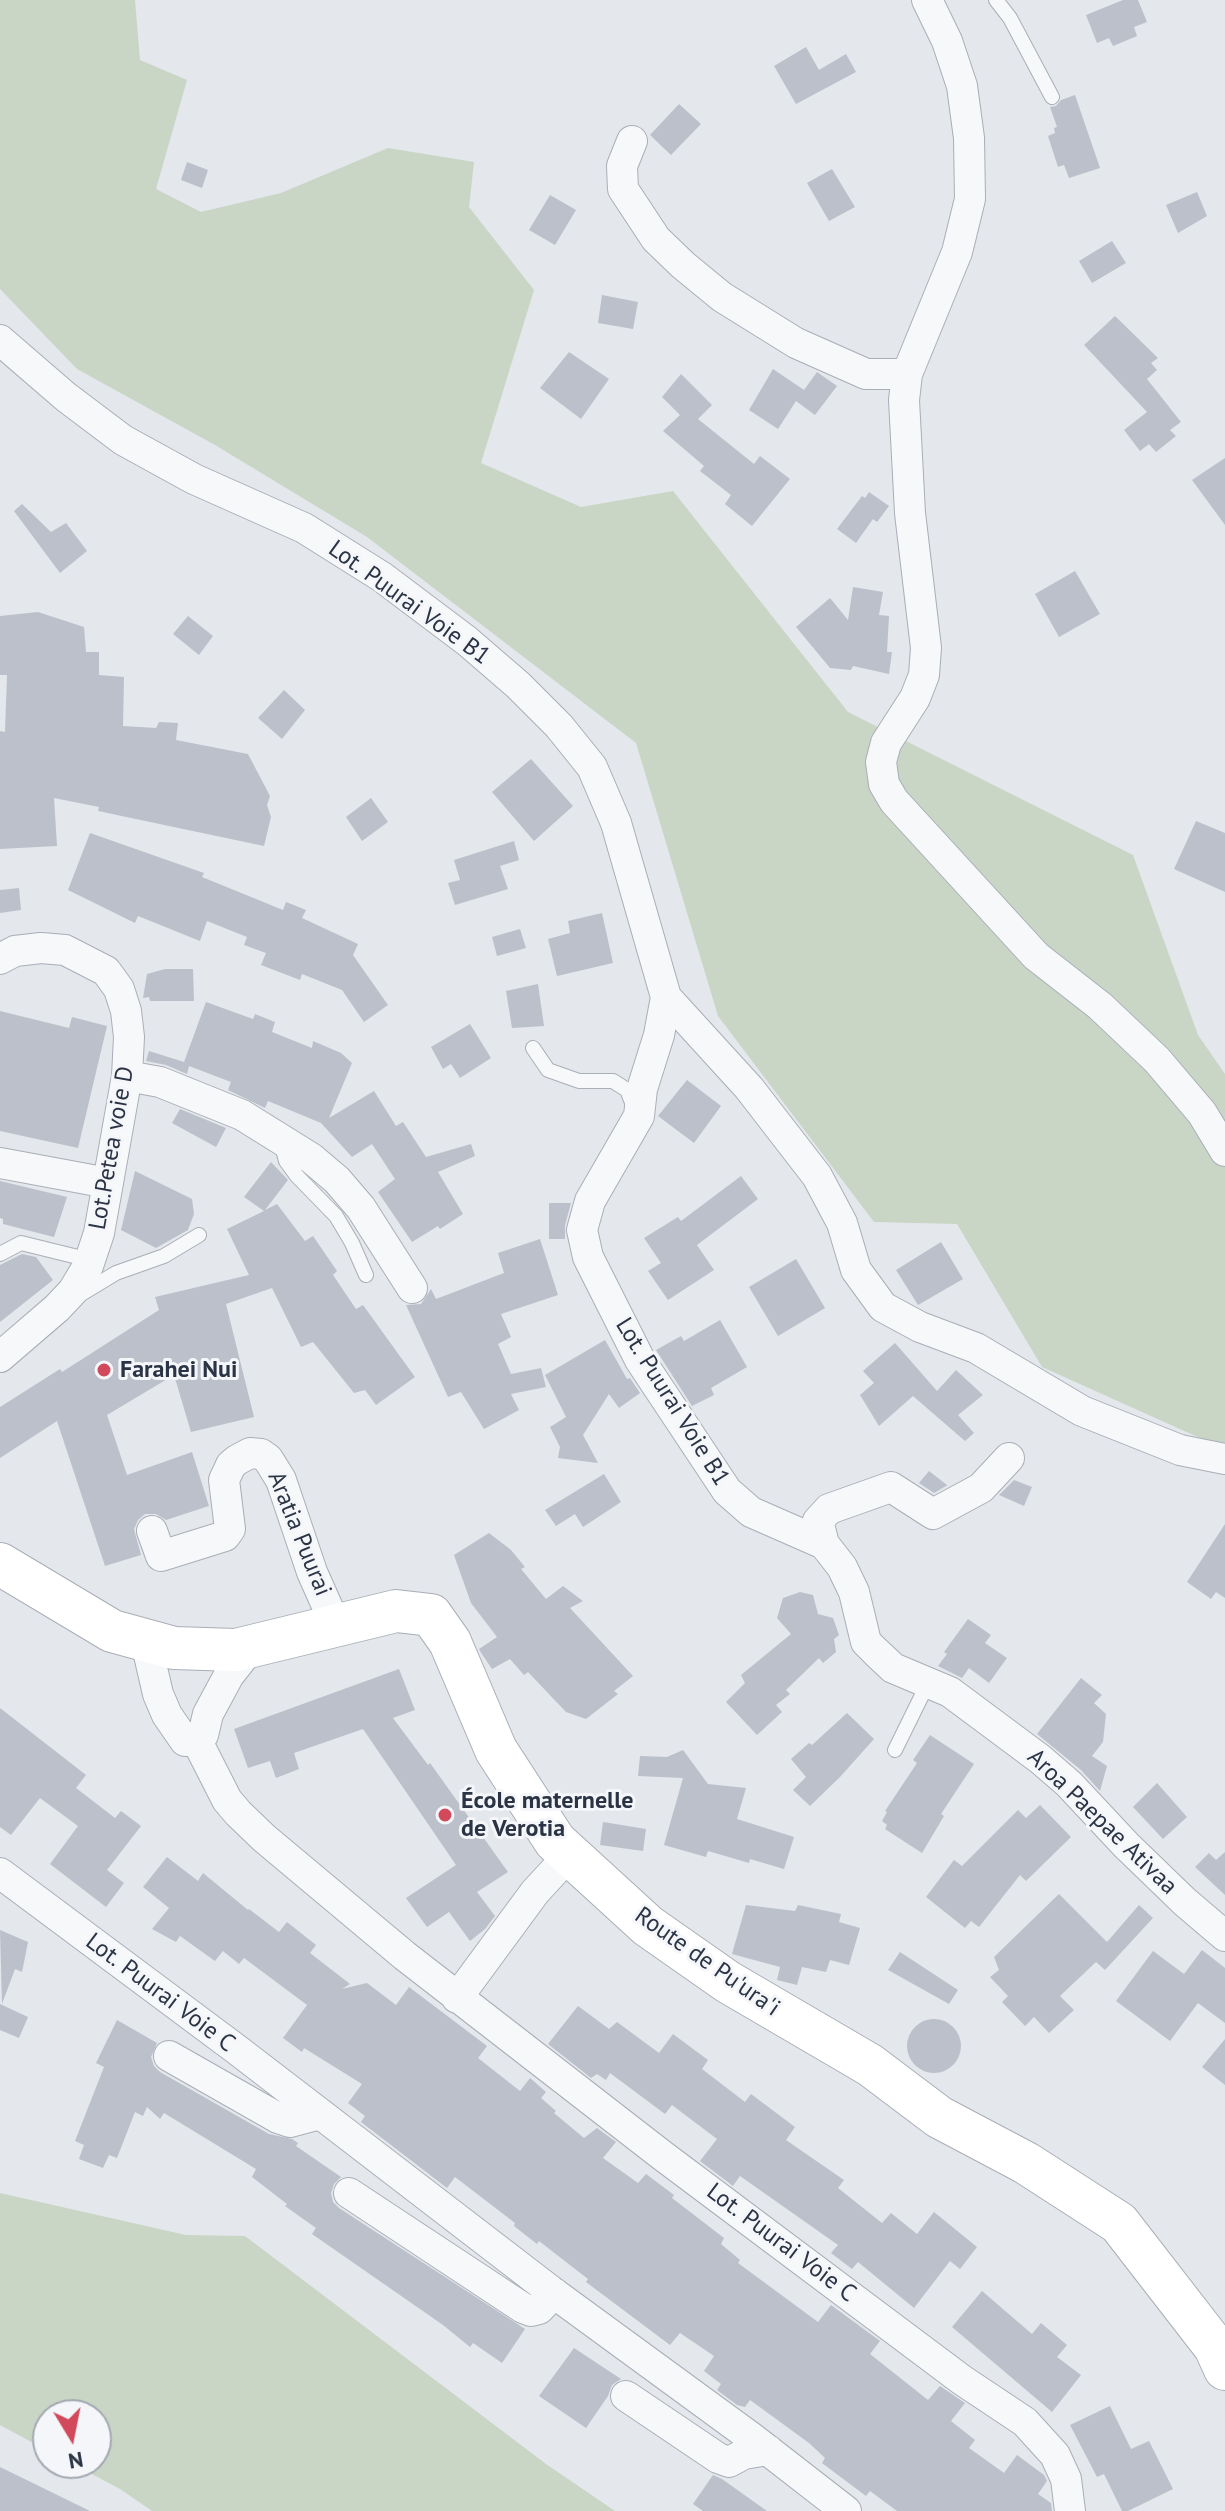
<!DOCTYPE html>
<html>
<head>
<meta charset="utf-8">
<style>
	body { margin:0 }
	#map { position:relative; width:1225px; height:2511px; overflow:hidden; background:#e4e7ec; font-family:"PT Sans",sans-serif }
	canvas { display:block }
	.north { position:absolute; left:32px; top:2399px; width:80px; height:80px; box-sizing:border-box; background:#f4f6f9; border:2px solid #a4a8b1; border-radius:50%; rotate:170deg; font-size:22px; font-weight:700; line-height:32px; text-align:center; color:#2b3445 }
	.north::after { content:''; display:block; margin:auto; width:28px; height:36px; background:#d1495b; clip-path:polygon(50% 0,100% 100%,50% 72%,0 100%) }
</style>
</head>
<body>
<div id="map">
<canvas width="1225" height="2511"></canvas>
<div class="north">N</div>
</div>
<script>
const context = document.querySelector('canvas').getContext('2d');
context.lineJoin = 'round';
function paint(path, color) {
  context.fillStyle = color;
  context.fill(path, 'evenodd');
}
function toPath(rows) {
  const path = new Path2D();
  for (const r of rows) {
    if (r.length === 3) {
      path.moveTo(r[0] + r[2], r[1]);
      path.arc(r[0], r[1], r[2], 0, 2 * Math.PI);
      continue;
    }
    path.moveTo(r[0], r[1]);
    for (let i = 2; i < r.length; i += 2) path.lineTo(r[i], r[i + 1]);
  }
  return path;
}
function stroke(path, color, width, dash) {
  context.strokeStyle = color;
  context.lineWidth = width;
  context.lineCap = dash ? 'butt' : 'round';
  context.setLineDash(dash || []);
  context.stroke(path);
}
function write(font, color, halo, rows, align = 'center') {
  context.font = font + ' "PT Sans",sans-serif';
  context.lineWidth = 6;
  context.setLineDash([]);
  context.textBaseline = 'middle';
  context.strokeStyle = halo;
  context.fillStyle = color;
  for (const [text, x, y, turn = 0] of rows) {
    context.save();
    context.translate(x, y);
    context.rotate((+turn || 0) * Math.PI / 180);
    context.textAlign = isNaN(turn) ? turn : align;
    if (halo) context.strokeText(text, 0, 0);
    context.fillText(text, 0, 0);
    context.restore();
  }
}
paint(toPath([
	[0,0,135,0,140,60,187,80,156,189,201,212,281,193,388,148,474,162,469,207,534,290,481,463,581,507,673,491,848,712,1133,855,1198,1035,1225,1074,1225,1443,1202,1439,1042,1367,957,1224,874,1222,718,1016,636,743,367,537,215,445,77,369,0,289],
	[0,2193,186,2235,245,2236,546,2464,615,2511,152,2511,120,2489,71,2463,96,2463,96,2415,48,2415,48,2451,0,2425]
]), '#c9d6c5');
paint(toPath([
	[1123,0,1138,0,1147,22,1134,27,1137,36,1113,46,1109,38,1097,43,1086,15],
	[806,47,819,70,846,54,856,72,796,104,774,66],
	[1075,95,1100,168,1069,178,1064,165,1058,167,1048,136,1055,133,1054,128,1057,127,1050,107,1056,106,1061,100],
	[679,104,701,124,671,155,650,135],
	[187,162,208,170,202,188,181,180],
	[832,169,855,207,829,221,807,183],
	[1197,192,1207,216,1178,233,1166,205],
	[550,195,576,210,555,245,529,230],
	[1112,241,1126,263,1092,283,1079,261],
	[602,295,638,302,633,329,598,323],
	[1115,316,1158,358,1151,363,1157,370,1147,379,1181,422,1170,430,1176,436,1156,452,1149,444,1140,451,1124,430,1147,412,1084,345],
	[569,352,609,379,581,419,540,388],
	[773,369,804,390,817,372,837,386,815,415,796,401,778,429,749,410],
	[681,374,712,405,698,419,754,464,760,456,790,479,752,526,725,504,731,495,700,471,704,466,663,431,680,415,662,397],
	[1225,458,1225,525,1192,480],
	[869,492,889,506,877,522,873,519,856,543,837,529,862,496,865,498],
	[22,504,51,532,66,523,87,551,60,573,14,511],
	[1075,571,1100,614,1059,637,1035,594],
	[853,587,883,592,879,615,889,616,887,652,892,652,889,674,853,666,851,670,830,668,796,627,830,598,848,620],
	[38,612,84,627,86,652,99,652,99,675,124,677,123,726,156,728,159,722,178,723,176,740,248,754,270,796,267,805,271,817,264,846,98,811,99,807,54,798,57,846,0,849,0,731,5,732,7,675,0,675,0,616],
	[188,616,213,636,199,655,173,634],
	[284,690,305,710,282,739,258,718],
	[531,759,573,806,534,841,492,792],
	[371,798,388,822,362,841,346,817],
	[1196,821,1225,833,1225,892,1174,869],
	[90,833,204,873,202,877,283,910,286,902,306,910,302,918,358,944,353,955,388,1005,364,1022,342,990,302,974,300,980,261,965,266,953,244,945,247,937,207,921,200,941,138,916,135,923,68,890],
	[514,841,519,860,500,866,508,889,455,905,448,883,460,880,454,860],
	[19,888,21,910,0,913,0,890],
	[602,913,613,963,557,976,548,939,570,933,568,921],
	[520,929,526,948,497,956,492,937],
	[165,969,193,969,194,1001,150,1001,149,997,143,998,147,974],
	[538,984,544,1026,512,1028,506,991],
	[206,1002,253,1019,255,1014,275,1022,272,1032,312,1048,313,1041,341,1053,352,1063,329,1118,374,1091,396,1126,403,1122,426,1157,471,1144,475,1156,438,1172,463,1214,440,1229,438,1226,412,1242,378,1192,395,1179,372,1144,352,1157,321,1123,268,1101,265,1108,228,1090,231,1082,189,1066,187,1074,166,1065,146,1061,149,1051,184,1062],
	[0,1011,69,1028,72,1017,107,1026,78,1148,0,1131],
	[470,1024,491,1058,460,1078,451,1064,443,1069,431,1047],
	[687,1080,721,1106,694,1143,658,1116],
	[180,1109,226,1128,216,1147,172,1123],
	[271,1162,288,1180,265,1210,277,1204,305,1241,313,1236,337,1271,333,1275,356,1309,363,1305,415,1377,376,1405,365,1390,354,1393,313,1342,301,1347,272,1288,226,1304,254,1417,191,1432,174,1375,107,1415,127,1475,192,1452,209,1506,166,1520,156,1514,145,1514,138,1520,134,1529,141,1555,105,1566,57,1421,0,1458,0,1407,60,1369,62,1372,159,1310,155,1297,249,1275,227,1229,264,1211,244,1197],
	[135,1171,192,1199,194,1214,188,1230,156,1248,121,1230],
	[741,1176,758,1199,697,1245,714,1270,668,1300,648,1271,661,1263,644,1238,678,1217,681,1221],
	[0,1181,67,1197,54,1237,3,1224,3,1219,0,1218],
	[549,1203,571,1203,565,1225,565,1239,549,1239],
	[540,1239,558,1295,501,1314,511,1337,498,1344,511,1374,541,1368,546,1387,511,1394,519,1410,484,1429,461,1392,448,1397,406,1305,421,1304,431,1289,436,1299,504,1273,498,1253],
	[941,1242,963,1279,918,1305,896,1270],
	[22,1254,36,1257,53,1280,0,1322,0,1265],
	[796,1259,825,1308,778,1336,749,1287],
	[720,1320,747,1367,711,1388,714,1395,692,1406,656,1350,681,1336,684,1341],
	[605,1340,627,1379,630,1378,640,1393,619,1408,609,1394,583,1435,598,1463,558,1458,560,1447,550,1427,566,1417,545,1375],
	[895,1343,937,1391,956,1370,983,1395,958,1415,974,1433,965,1441,913,1396,879,1426,860,1395,874,1383,863,1371],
	[929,1471,947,1485,946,1486,934,1493,919,1483],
	[604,1474,621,1502,583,1527,575,1514,556,1526,545,1510],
	[1014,1480,1032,1487,1024,1506,999,1495],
	[1225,1524,1225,1598,1216,1592,1211,1599,1187,1582],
	[489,1533,511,1550,525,1567,521,1569,546,1599,563,1586,583,1601,570,1608,633,1676,614,1691,618,1694,586,1719,566,1712,528,1672,524,1675,510,1659,492,1669,480,1651,479,1649,497,1637,471,1603,454,1555],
	[800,1592,813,1595,818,1614,833,1618,839,1635,834,1639,836,1652,823,1663,819,1658,786,1690,790,1694,776,1705,782,1712,757,1735,726,1702,745,1683,741,1675,791,1634,777,1618,783,1598],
	[968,1619,991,1635,985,1643,1007,1658,989,1683,969,1668,962,1678,938,1666,947,1654,944,1652],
	[399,1669,415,1710,393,1718,428,1765,430,1763,508,1872,477,1892,495,1916,485,1929,470,1941,449,1912,427,1927,406,1898,456,1865,363,1729,294,1753,299,1769,276,1778,270,1761,248,1768,234,1729],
	[1081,1678,1102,1695,1094,1703,1106,1714,1103,1742,1092,1756,1107,1766,1100,1791,1081,1770,1037,1734],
	[0,1708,86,1775,76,1788,115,1818,121,1811,141,1826,107,1870,124,1883,106,1907,50,1864,78,1826,40,1798,11,1835,0,1827],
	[847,1713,874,1739,840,1777,810,1806,793,1790,806,1777,791,1759,809,1743,812,1745],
	[930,1735,974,1764,941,1814,944,1816,922,1853,885,1829,887,1825,882,1821,887,1812,885,1811,917,1763,913,1760],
	[683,1750,708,1784,746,1788,737,1819,794,1837,784,1869,750,1859,749,1863,708,1851,706,1857,664,1845,683,1778,638,1776,640,1756,667,1757],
	[1157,1783,1187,1817,1163,1839,1133,1807],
	[1040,1805,1071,1837,1026,1881,1020,1875,979,1927,971,1921,965,1928,926,1897,954,1860,962,1866,1018,1810,1026,1818],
	[603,1822,646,1829,643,1851,600,1845],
	[1225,1852,1225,1895,1195,1867,1209,1853,1216,1860],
	[167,1857,198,1881,203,1873,248,1910,249,1909,279,1932,287,1922,316,1945,310,1953,350,1984,342,1989,367,1983,396,2005,409,1987,487,2046,478,2058,520,2091,530,2078,546,2092,541,2098,556,2111,554,2113,584,2138,597,2128,616,2142,603,2158,638,2183,646,2174,674,2195,672,2198,724,2238,721,2244,740,2260,738,2263,818,2322,831,2305,880,2341,870,2354,928,2400,940,2386,965,2403,951,2421,975,2440,969,2448,1004,2473,1017,2455,1044,2475,1047,2481,1038,2494,1051,2503,1052,2511,897,2511,870,2491,866,2496,822,2463,825,2458,809,2443,750,2400,745,2407,737,2405,717,2390,721,2384,704,2371,714,2356,680,2333,670,2345,586,2282,588,2279,539,2241,537,2244,514,2226,515,2223,455,2177,447,2188,361,2122,365,2116,348,2103,362,2084,304,2048,302,2052,283,2038,307,2005,244,1958,239,1964,223,1951,215,1961,180,1936,176,1942,152,1929,169,1908,143,1887],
	[1059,1894,1107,1942,1139,1905,1153,1918,1105,1970,1096,1962,1060,1996,1074,2010,1049,2033,1034,2017,1025,2026,1002,2002,1008,1996,990,1977,999,1970,994,1957],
	[746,1905,795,1911,798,1905,841,1914,839,1922,860,1928,849,1965,830,1960,826,1972,802,1967,797,1985,777,1980,780,1967,732,1954],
	[0,1930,28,1942,22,1972,15,1969,2,2004],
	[1202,1950,1225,1968,1225,2023,1198,2003,1170,2041,1116,2001,1153,1951,1184,1974],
	[900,1952,958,1990,949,2004,888,1970],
	[0,2004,28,2017,19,2038,0,2030],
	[578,2006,609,2029,617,2022,659,2053,673,2034,708,2060,702,2069,745,2102,751,2094,795,2127,786,2140,844,2180,838,2188,882,2223,891,2213,917,2234,934,2212,977,2247,960,2269,950,2261,914,2308,858,2262,852,2269,831,2253,838,2245,740,2176,733,2186,700,2161,717,2139,672,2105,665,2114,610,2073,606,2080,597,2074,591,2078,548,2044],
	[934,2046,27],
	[117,2020,157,2043,151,2057,154,2066,160,2072,269,2134,292,2139,298,2143,296,2146,341,2177,334,2184,331,2193,333,2202,339,2208,525,2329,502,2363,473,2343,470,2347,443,2325,312,2234,316,2228,285,2206,287,2204,252,2177,256,2169,164,2113,160,2119,147,2107,143,2116,135,2112,117,2158,109,2155,103,2168,79,2159,84,2145,75,2141,104,2067,96,2063],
	[1225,2039,1225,2085,1202,2067],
	[982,2291,1032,2334,1041,2323,1067,2345,1057,2357,1081,2375,1052,2412,952,2327],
	[574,2348,621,2379,612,2385,608,2396,586,2428,539,2396],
	[1110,2406,1131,2449,1149,2441,1173,2489,1128,2511,1122,2511,1104,2474,1097,2477,1070,2425],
	[0,2467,90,2511,0,2511],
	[713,2475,722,2479,767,2511,703,2511,693,2504]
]), '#bbc0ca');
const service = toPath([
	[996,0,1010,18,1052,97],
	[533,1048,548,1070,579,1081,613,1081,627,1090,633,1105],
	[281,1143,286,1161,297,1176,336,1216,352,1243,366,1275],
	[0,1254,21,1243,90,1260],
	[78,1296,116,1273,164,1256,199,1235],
	[895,1750,928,1683]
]);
const minor = toPath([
	[927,0,947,41,962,86,969,138,970,199,957,252,907,374,904,400,910,513,926,648,924,675,915,698,886,743,881,762,884,784,894,801,1036,956,1100,1006,1157,1060,1202,1113,1225,1151],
	[632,141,622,166,623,189,656,239,683,265,722,297,796,343,866,374,907,374],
	[0,340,66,397,123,440,194,479,304,528,382,577,467,641,518,685,559,726,592,767,616,823,666,997,749,1088,817,1176,842,1223,856,1270,883,1307,920,1327,976,1348,1082,1411,1180,1450,1225,1459],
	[0,959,15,951,41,948,65,950,106,971,119,989,126,1011,129,1037,127,1076,99,1233,88,1266,73,1291,57,1308,0,1357],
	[666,997,659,1035,642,1089,639,1116,590,1201,582,1230,588,1257,640,1360,727,1491,751,1512,824,1544,818,1521,829,1509,891,1487,933,1514,981,1488,1009,1458],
	[127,1076,160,1082,242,1115,311,1158,337,1180,361,1208,412,1288],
	[0,1163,108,1183],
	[152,1531,161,1556,225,1536,230,1529,224,1480,231,1465,237,1460,250,1453,261,1454,268,1459,281,1480,312,1572,336,1626],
	[824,1544,842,1567,854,1592,866,1642,876,1652,893,1668,950,1692,1040,1759,1069,1784,1126,1845,1185,1902,1225,1936],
	[146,1642,158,1694,167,1715,185,1741,197,1741],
	[197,1741,227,1800,238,1813,264,1838,405,1956,663,2156,962,2380,1025,2422,1055,2455,1066,2479,1070,2511],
	[197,1741,203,1735,208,1714,229,1675,251,1647],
	[0,1873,236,2049,551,2291,752,2438,846,2511],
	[457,1998,535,1892,570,1854],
	[169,2056,278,2118,290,2122,320,2114],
	[349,2193,523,2308,531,2311,539,2309,554,2293],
	[626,2396,718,2458,729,2462,744,2454,768,2450]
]);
const secondary = toPath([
	[0,1564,112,1631,174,1648,236,1650,396,1611,431,1615,450,1642,496,1750,555,1841,648,1926,728,1982,870,2065,939,2117,1026,2163,1119,2223,1215,2347,1225,2369]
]);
stroke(service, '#a9aeb7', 16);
stroke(minor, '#a9aeb7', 32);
stroke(secondary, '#a9aeb7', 44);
stroke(service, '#f7f8fa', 14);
stroke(minor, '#f7f8fa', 30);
stroke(secondary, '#fff', 42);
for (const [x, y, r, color] of [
	[104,1370,8,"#d1495b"],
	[445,1815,8,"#d1495b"]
]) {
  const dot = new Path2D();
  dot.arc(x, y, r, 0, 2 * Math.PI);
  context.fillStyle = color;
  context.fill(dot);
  stroke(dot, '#f4f6f9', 3);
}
write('24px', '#2b3445', '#f4f6f9', [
	["Lot. Puurai Voie B1",409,603,36],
	["Lot.Petea voie D",112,1148,-80],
	["Lot. Puurai Voie B1",672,1402,58],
	["Aratia Puurai",299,1534,68],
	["Aroa Paepae Ativaa",1102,1822,44],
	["Route de Pu'ura'i",707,1962,35],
	["Lot. Puurai Voie C",160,1993,37],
	["Lot. Puurai Voie C",781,2243,37]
]);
write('bold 24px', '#2b3445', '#f4f6f9', [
	["Farahei Nui",120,1370],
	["École maternelle",461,1801],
	["de Verotia",461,1829]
], 'left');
</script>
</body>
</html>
